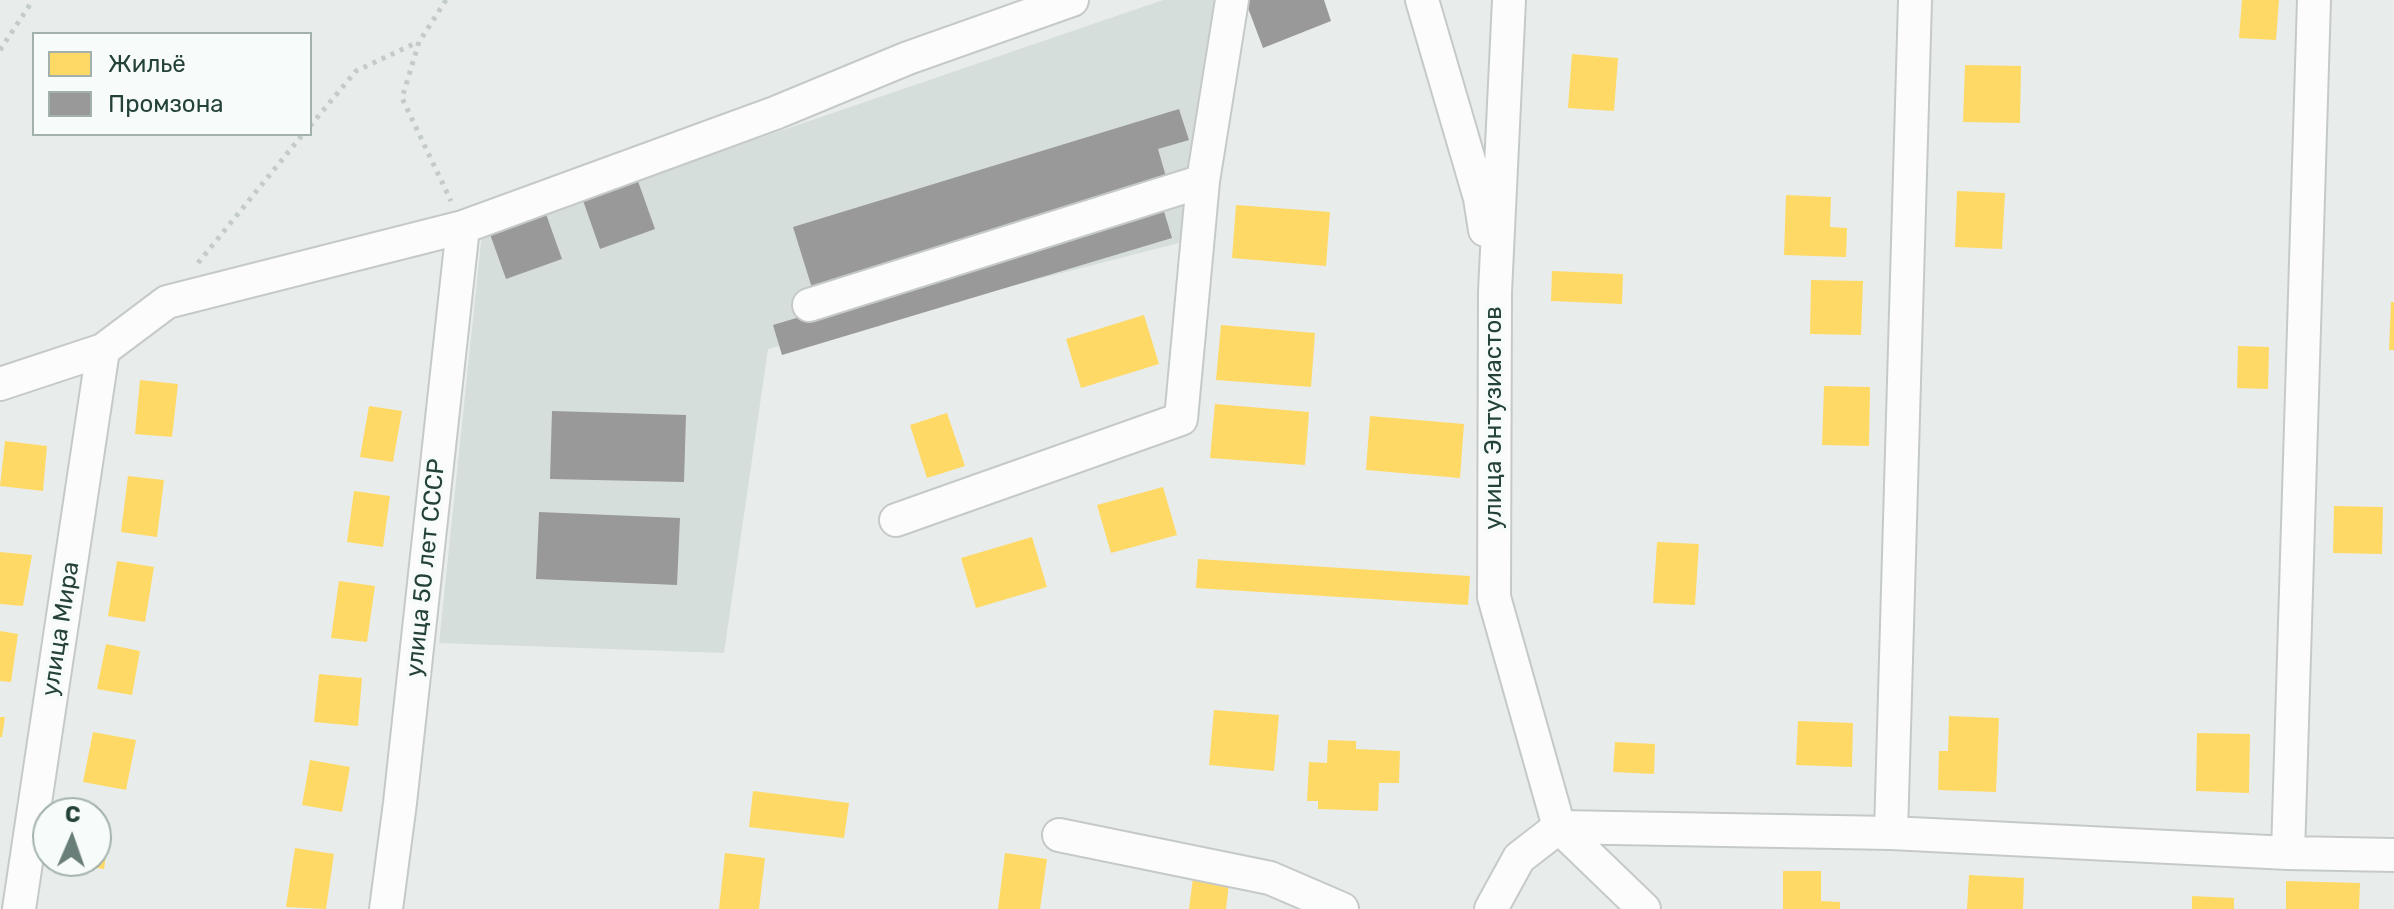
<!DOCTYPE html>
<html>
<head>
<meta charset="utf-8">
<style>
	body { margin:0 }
	#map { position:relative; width:2394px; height:909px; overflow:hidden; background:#e8edeb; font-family:Rubik,sans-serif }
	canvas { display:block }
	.legend { position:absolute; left:32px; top:32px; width:280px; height:104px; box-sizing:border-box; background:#f7fbf9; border:2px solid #a3b1ad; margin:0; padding:10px 14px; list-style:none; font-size:24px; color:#24423a }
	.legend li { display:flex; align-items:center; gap:16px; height:40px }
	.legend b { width:40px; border:2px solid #a3b1ad }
	.north { position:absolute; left:32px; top:797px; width:80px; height:80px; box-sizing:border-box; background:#f7fbf9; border:2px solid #a3b1ad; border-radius:50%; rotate:2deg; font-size:22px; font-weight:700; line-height:32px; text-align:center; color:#24423a }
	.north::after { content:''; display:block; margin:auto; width:28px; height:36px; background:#697e78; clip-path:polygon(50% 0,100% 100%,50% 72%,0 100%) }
</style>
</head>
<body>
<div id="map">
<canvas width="2394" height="909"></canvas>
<ul class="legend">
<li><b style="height:22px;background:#ffd966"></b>Жильё</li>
<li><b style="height:22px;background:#999"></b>Промзона</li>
</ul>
<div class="north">С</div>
</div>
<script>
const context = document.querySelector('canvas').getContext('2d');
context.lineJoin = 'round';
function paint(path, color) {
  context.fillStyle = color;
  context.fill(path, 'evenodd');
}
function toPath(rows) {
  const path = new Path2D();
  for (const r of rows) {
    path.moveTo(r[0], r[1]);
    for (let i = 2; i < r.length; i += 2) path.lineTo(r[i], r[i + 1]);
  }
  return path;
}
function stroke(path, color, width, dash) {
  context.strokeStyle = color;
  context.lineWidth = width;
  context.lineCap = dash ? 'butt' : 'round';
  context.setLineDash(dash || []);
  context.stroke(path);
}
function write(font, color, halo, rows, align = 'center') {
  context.font = font + ' Rubik,sans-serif';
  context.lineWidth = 8;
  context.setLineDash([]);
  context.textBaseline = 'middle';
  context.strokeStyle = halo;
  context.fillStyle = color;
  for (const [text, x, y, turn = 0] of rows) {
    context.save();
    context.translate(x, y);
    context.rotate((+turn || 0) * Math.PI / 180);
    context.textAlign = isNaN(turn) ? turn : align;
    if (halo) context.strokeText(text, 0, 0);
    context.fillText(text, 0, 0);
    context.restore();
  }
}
paint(toPath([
	[1163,0,1214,0,1190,240,768,349,724,653,439,643,482,233]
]), '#d6dedb');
paint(toPath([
	[2242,0,2279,0,2276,40,2239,38],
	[1572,54,1618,58,1614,111,1568,108],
	[1965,65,2021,66,2020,123,1963,122],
	[1957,191,2005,193,2002,249,1955,247],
	[1786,195,1831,197,1830,227,1847,228,1846,257,1784,255],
	[1236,205,1330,212,1326,266,1232,258],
	[1552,271,1623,274,1622,304,1551,301],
	[1811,280,1863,281,1861,335,1810,334],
	[2391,302,2394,302,2394,350,2389,350],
	[1144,315,1159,364,1081,388,1066,339],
	[1221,325,1315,333,1311,387,1216,380],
	[2238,346,2269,347,2268,389,2237,388],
	[140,380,178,384,172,437,135,434],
	[1824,386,1870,387,1869,446,1822,445],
	[1215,404,1309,412,1305,465,1210,458],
	[369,406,402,411,393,462,360,457],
	[947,413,965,466,927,478,910,425],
	[1370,416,1464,424,1460,478,1366,470],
	[5,441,47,446,43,491,0,486],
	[128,476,164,480,157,537,121,532],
	[1163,487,1177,535,1111,553,1097,505],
	[354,491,390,496,383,547,347,542],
	[2334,506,2383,507,2382,554,2333,553],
	[1032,537,1047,587,976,608,961,558],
	[1657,542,1699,544,1695,605,1653,603],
	[0,552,32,555,23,606,0,604],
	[1198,559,1470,576,1468,605,1196,588],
	[117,561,154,567,145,622,108,616],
	[339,581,375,586,367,642,331,638],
	[0,631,18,634,11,682,0,681],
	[106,644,140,651,132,695,97,689],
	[319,674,362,678,358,726,314,722],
	[1214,710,1279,715,1274,771,1209,765],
	[1949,716,1999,718,1996,792,1938,790,1939,751,1948,751],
	[0,717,5,717,2,737,0,737],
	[1798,721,1853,723,1852,767,1796,765],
	[93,732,136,740,126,790,83,782],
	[2197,733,2250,734,2249,793,2196,791],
	[1328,740,1356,741,1356,749,1400,751,1399,783,1379,783,1378,811,1318,809,1318,801,1307,801,1309,762,1327,763],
	[1615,742,1655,744,1654,774,1613,772],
	[310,760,350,767,342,812,302,805],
	[753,791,849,803,844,838,749,827],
	[96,823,110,826,104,869,72,864,72,861,96,861],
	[295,848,334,854,326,909,286,907],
	[725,853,765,858,759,909,719,909],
	[1005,853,1047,859,1040,909,998,909],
	[1783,871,1821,871,1821,901,1840,902,1840,909,1783,909],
	[1969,875,2024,878,2023,909,1967,909],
	[1193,878,1229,883,1226,909,1189,909],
	[2286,881,2360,883,2359,909,2286,909],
	[2192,896,2234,898,2234,909,2192,909]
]), '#ffd966');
paint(toPath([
	[1245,0,1324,0,1331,21,1263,48],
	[1179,109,1189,140,1158,149,1167,180,812,288,793,227],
	[634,170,655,229,600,249,579,189],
	[541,200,562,259,506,279,485,220],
	[1163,208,1172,238,782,355,773,325],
	[552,411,686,415,684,482,550,479],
	[539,512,680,518,677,585,536,579]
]), '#999');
const minor = toPath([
	[1422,0,1480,198,1485,230],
	[1509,0,1495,292,1494,597,1559,827,1644,909],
	[1203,181,1232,0],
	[809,305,1203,181,1181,419,896,520],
	[0,384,103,350,167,302,463,227,775,113,908,58,1072,0],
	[1559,827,1891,833,2288,853,2394,855],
	[1891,833,1915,0],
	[1059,835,1270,878,1342,909],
	[2288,853,2314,0],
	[19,909,103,350],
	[386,909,400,803,463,227],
	[1491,909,1519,858,1559,827]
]);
stroke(minor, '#c5cac8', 36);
stroke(toPath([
	[446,0,419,42,402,98,451,201],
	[0,50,33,0],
	[310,126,356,71,418,42],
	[198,263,303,134]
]), '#c3ccca', 5, [4, 6]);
stroke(minor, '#fcfcfc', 32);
write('24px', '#24423a', '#f7fbf9', [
	["улица Энтузиастов",1494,418,-90],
	["улица 50 лет СССР",426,568,-84],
	["улица Мира",61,629,-81]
]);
</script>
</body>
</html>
